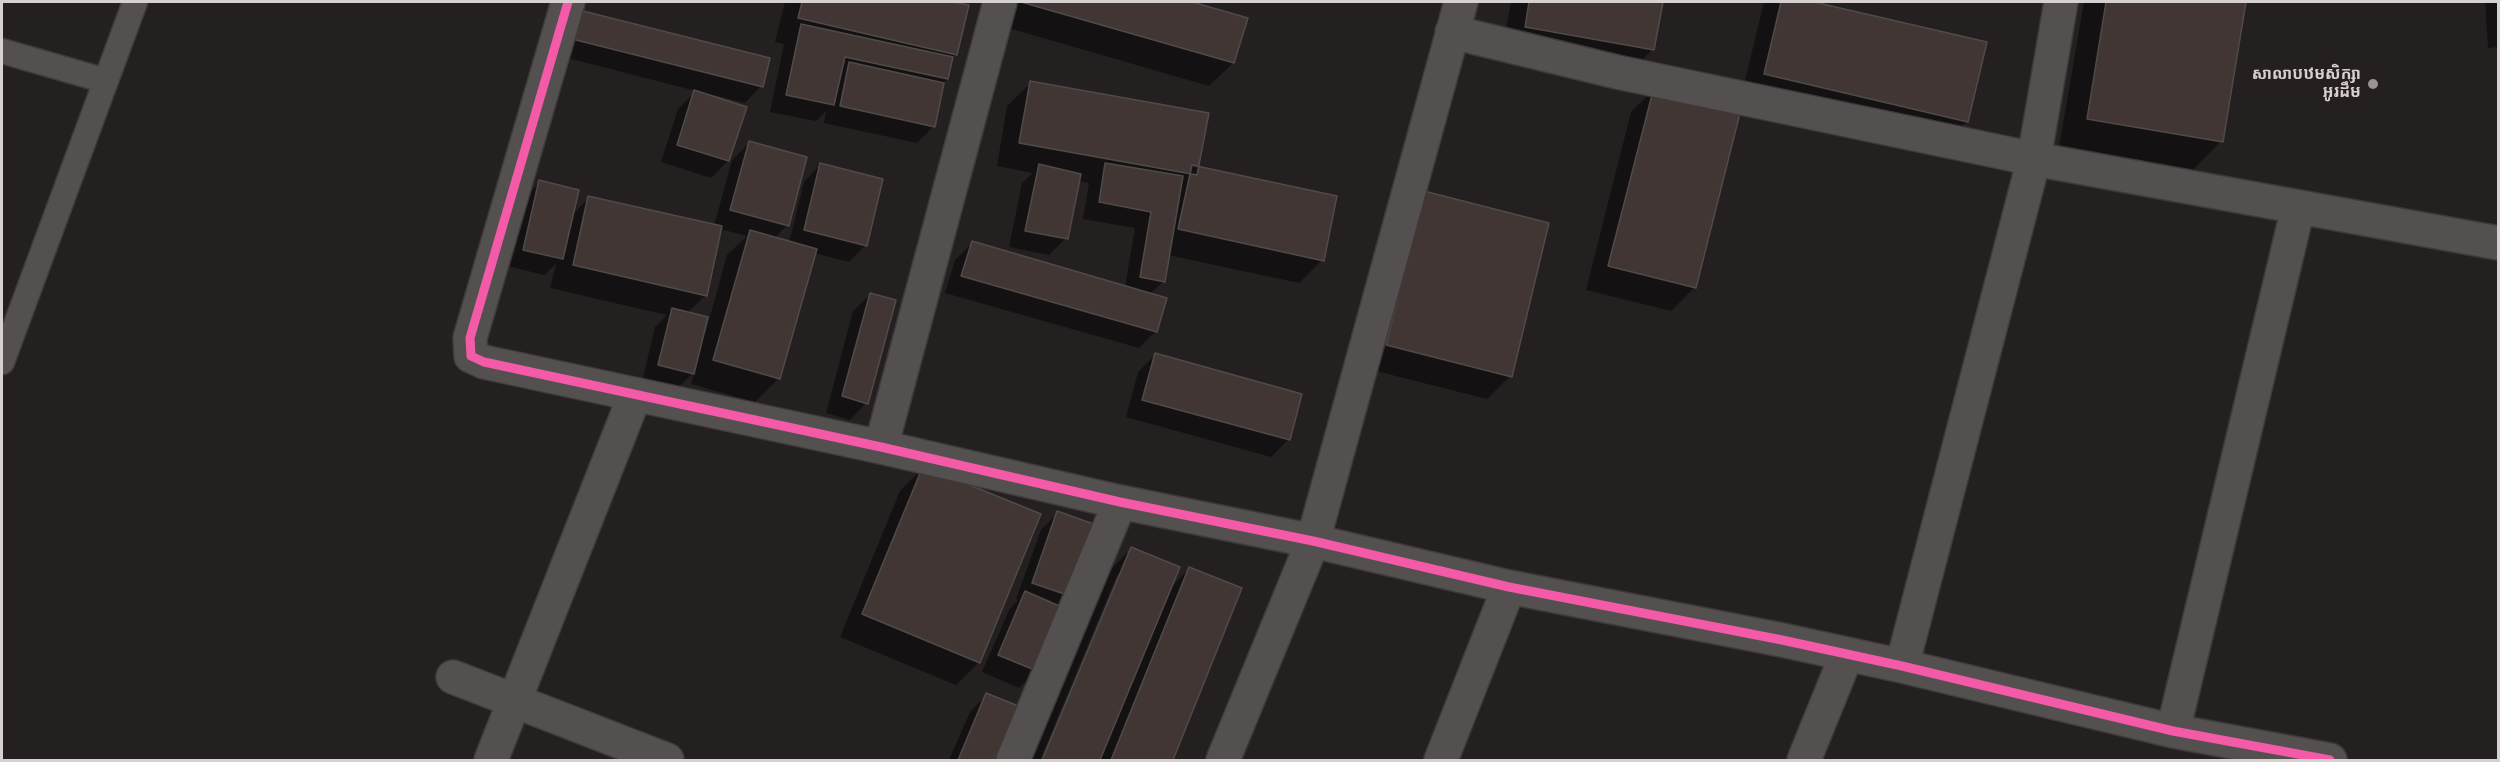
<!DOCTYPE html>
<html>
<head>
<meta charset="utf-8">
<style>
	body { margin:0 }
	#map { position:relative; width:2500px; height:762px; overflow:hidden; background:#252020; font-family:Poppins,sans-serif }
	canvas { display:block }
	.frame { position:absolute; inset:0; border:3px solid #d6d0d0; pointer-events:none }
</style>
</head>
<body>
<div id="map">
<canvas width="2500" height="762"></canvas>
<div class="frame"></div>
</div>
<script>
const context = document.querySelector('canvas').getContext('2d');
context.lineJoin = 'round';
function paint(path, color) {
  context.fillStyle = color;
  context.fill(path, 'evenodd');
}
function toPath(rows) {
  const path = new Path2D();
  for (const r of rows) {
    path.moveTo(r[0], r[1]);
    for (let i = 2; i < r.length; i += 2) path.lineTo(r[i], r[i + 1]);
  }
  return path;
}
function stroke(path, color, width, dash) {
  context.strokeStyle = color;
  context.lineWidth = width;
  context.lineCap = dash ? 'butt' : 'round';
  context.setLineDash(dash || []);
  context.stroke(path);
}
function write(font, color, halo, rows, align = 'center') {
  context.font = font + ' Poppins,"Noto Sans Khmer",sans-serif';
  context.lineWidth = 4.5;
  context.setLineDash([]);
  context.textBaseline = 'middle';
  context.strokeStyle = halo;
  context.fillStyle = color;
  for (const [text, x, y, turn = 0] of rows) {
    context.save();
    context.translate(x, y);
    context.rotate((+turn || 0) * Math.PI / 180);
    context.textAlign = isNaN(turn) ? turn : align;
    if (halo) context.strokeText(text, 0, 0);
    context.fillText(text, 0, 0);
    context.restore();
  }
}
paint(toPath([
	[785,2,948,2,967,6,956,54,950,60,947,79,943,83,934,126,917,143,824,123,826,111,816,121,770,112,784,44,775,42],
	[1005,2,1187,2,1246,19,1233,63,1209,86,998,25],
	[1511,2,1661,2,1653,49,1629,73,1502,50],
	[1764,2,1808,2,1985,43,1967,121,1944,145,1741,97],
	[2084,2,2245,2,2221,141,2193,170,2059,147],
	[2485,2,2498,2,2498,47,2488,48],
	[563,28,761,86,745,103,713,95,712,98,745,108,728,161,711,178,661,162,678,109,696,91,556,55],
	[1031,83,1197,168,1322,260,1299,283,1168,255,1164,281,1150,294,1156,331,1139,348,945,293,955,260,972,243,1125,287,1135,228,1083,219,1089,183,1078,181,1066,238,1049,255,1009,247,1022,183,1033,173,997,166,1007,106],
	[1654,89,1695,287,1671,311,1586,290,1631,112],
	[749,143,787,225,774,239,789,243,804,182,820,165,866,245,849,262,814,253,778,379,755,402,691,384,694,372,675,391,642,382,655,327,667,315,550,288,556,264,544,275,507,266,523,199,540,182,572,215,589,198,714,226,732,160],
	[720,229,747,236,727,255,705,335,687,313,706,295],
	[1401,216,1510,376,1487,399,1364,368],
	[870,295,866,403,850,420,826,413,853,311],
	[1155,355,1301,395,1288,440,1271,457,1126,417,1138,372],
	[924,467,979,662,956,685,840,637,900,491],
	[1058,513,1097,527,1036,671,1019,688,982,672,1009,610,1018,600,1016,599,1041,530],
	[1131,549,1170,588,1190,568,1240,589,1171,760,1044,760,1121,575,1117,575,1040,760,1029,760,1108,572],
	[987,695,997,760,949,760,970,712]
]), '#0007');
const building = toPath([
	[802,2,954,2,969,5,957,55,798,18,802,2],
	[1021,2,1192,2,1248,18,1234,63,1021,2],
	[1529,2,1663,2,1654,50,1525,27,1529,2],
	[1781,2,1814,2,1987,42,1968,122,1764,74,1781,2],
	[2106,2,2246,2,2223,142,2087,119,2106,2],
	[579,10,770,58,763,87,572,39,579,10],
	[801,24,953,57,948,79,845,57,834,105,786,95,801,24],
	[849,62,944,83,935,127,840,106,849,62],
	[1030,81,1209,113,1197,175,1019,143,1030,81],
	[1654,87,1741,109,1696,288,1608,266,1654,87],
	[694,90,747,107,729,161,677,145,694,90],
	[749,141,807,157,789,226,730,210,749,141],
	[820,163,883,179,867,246,804,230,820,163],
	[1105,163,1183,176,1165,282,1140,277,1151,212,1099,202,1105,163],
	[1039,164,1081,174,1068,239,1025,231,1039,164],
	[1192,165,1337,196,1324,261,1178,229,1192,165],
	[539,180,579,190,563,259,523,250,539,180],
	[1424,191,1549,223,1512,377,1386,345,1424,191],
	[588,196,722,226,707,296,573,265,588,196],
	[750,230,817,249,780,379,713,360,750,230],
	[972,241,1167,298,1157,332,961,276,972,241],
	[870,293,896,300,868,404,842,396,870,293],
	[672,308,708,317,694,374,658,365,672,308],
	[1155,353,1302,394,1290,440,1142,400,1155,353],
	[923,466,1041,514,980,663,862,614,923,466],
	[1057,511,1099,526,1073,597,1032,583,1057,511],
	[1131,547,1180,567,1100,760,1042,760,1131,547],
	[1189,567,1242,588,1173,760,1111,760,1189,567],
	[1025,591,1064,608,1037,671,998,655,1025,591],
	[986,693,1021,707,999,760,958,760,986,693]
]);
paint(building, '#423634');
stroke(building, '#4f4b4a', 1.5);
const service = toPath([
	[2,51,106,81],
	[2,362,135,2]
]);
const minor = toPath([
	[568,2,470,338,471,356,484,362,881,447,1120,502,1313,541,1509,587,1782,640,1902,666,2173,731,2330,760],
	[1452,32,1617,72,2034,159,2498,243],
	[881,447,1000,2],
	[1902,666,2034,159,2061,2],
	[453,677,667,760],
	[2173,731,2298,208],
	[491,760,635,395],
	[1013,760,1120,502],
	[1223,760,1313,541,1461,2],
	[1441,760,1509,587],
	[1804,760,1847,654]
]);
stroke(service, '#3e3a3a', 27);
stroke(minor, '#3e3a3a', 36);
stroke(service, '#545050', 24);
stroke(minor, '#545050', 33);
stroke(toPath([
	[568,2,470,338,471,356,484,362,881,447,1120,502,1313,541,1509,587,1782,640,1902,666,2173,731,2330,760]
]), '#f35aa7', 9);
for (const [x, y, r, color] of [
	[2373,84,6,"#989292"]
]) {
  const dot = new Path2D();
  dot.arc(x, y, r, 0, 2 * Math.PI);
  context.fillStyle = color;
  context.fill(dot);
  stroke(dot, '#271e1f', 2);
}
write('bold 16px', '#d6d0d0', '#271e1f', [
	["សាលាបឋមសិក្សា",2361,75],
	["អូរដឹម",2361,93]
], 'right');
</script>
</body>
</html>
